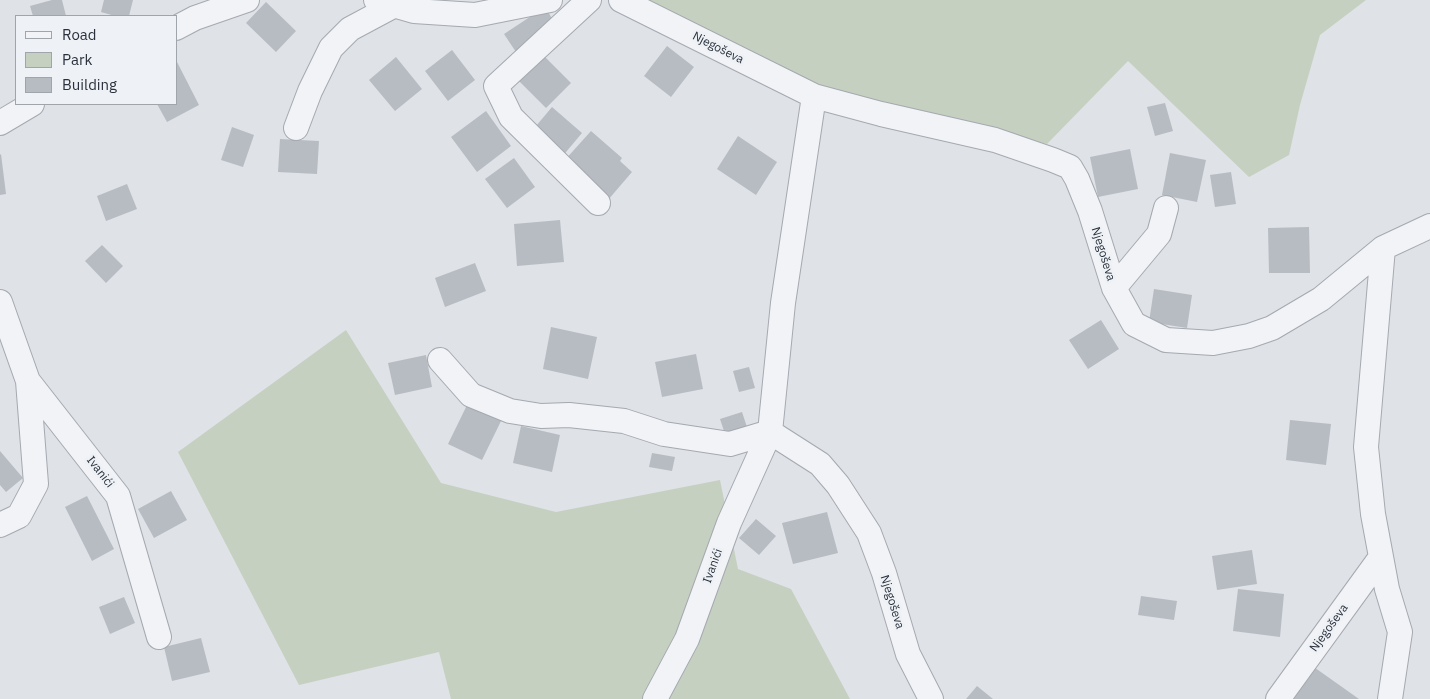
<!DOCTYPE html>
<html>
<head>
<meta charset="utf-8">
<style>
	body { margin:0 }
	#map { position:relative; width:1430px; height:699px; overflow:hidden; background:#dfe2e7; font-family:"IBM Plex Sans",sans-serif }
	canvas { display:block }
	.legend { position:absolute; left:15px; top:15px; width:162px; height:90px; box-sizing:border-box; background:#eef1f5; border:1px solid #a0a4ab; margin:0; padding:6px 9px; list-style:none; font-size:15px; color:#2a313c }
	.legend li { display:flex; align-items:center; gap:10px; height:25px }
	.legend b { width:25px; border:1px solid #a0a4ab }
</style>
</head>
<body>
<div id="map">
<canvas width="1430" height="699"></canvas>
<ul class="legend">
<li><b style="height:6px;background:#f1f3f6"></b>Road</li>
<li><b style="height:14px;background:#c5d0c1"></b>Park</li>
<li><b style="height:14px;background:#b7bcc3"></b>Building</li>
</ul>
</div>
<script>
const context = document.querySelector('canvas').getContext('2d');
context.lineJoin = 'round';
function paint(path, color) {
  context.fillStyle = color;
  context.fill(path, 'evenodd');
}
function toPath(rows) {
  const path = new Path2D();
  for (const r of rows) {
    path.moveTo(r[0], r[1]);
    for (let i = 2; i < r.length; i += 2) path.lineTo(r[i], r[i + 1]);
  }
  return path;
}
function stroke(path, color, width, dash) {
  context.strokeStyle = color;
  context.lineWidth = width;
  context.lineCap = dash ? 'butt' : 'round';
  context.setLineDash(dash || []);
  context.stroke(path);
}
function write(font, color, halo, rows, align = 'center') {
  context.font = font + ' "IBM Plex Sans",sans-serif';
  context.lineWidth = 5;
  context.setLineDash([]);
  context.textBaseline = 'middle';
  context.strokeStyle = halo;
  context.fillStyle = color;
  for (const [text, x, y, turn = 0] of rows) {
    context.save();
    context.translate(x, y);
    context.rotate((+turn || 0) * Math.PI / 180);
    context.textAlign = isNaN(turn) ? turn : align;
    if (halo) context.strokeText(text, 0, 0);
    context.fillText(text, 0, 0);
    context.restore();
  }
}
paint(toPath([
	[644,0,1366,0,1320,35,1300,105,1289,155,1249,177,1128,61,1047,144,820,87],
	[346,330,441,483,556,512,720,480,738,569,791,589,850,699,451,699,439,652,299,685,178,452]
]), '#c5d0c1');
paint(toPath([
	[52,0,62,0,66,16,33,16,30,6],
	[104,0,133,0,129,16,115,16,101,12],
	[266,2,296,31,276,52,246,23],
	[545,7,556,25,516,52,504,34],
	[667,46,694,67,671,97,644,76],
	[452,50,475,80,448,101,425,71],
	[542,54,571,83,546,108,517,79],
	[396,57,422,89,395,111,369,80],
	[176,60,199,105,167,122,157,104,176,104],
	[1165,103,1173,131,1155,136,1147,107],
	[552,107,582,133,561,158,531,132],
	[486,111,511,146,477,172,451,137],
	[232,127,254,135,243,167,221,160],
	[591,131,622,158,620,161,632,172,608,200,564,161],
	[738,136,777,162,756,195,717,169],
	[280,139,319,141,317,174,278,172],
	[1130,149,1138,189,1098,197,1090,157],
	[1170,153,1206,160,1197,202,1162,195],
	[1,154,6,194,0,195,0,155],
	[514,158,535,187,507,208,485,179],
	[1231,172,1236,204,1215,207,1210,175],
	[127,184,137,209,106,221,97,196],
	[560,220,564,262,517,266,514,224],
	[1309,227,1310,273,1269,273,1268,228],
	[102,245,123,266,106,283,85,261],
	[475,263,486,291,445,307,435,278],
	[1154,289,1192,295,1187,328,1149,322],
	[1101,320,1119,349,1088,369,1069,340],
	[551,327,597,337,588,379,543,369],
	[696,354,703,389,662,397,655,362],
	[426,355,432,387,395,395,388,363],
	[749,367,755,388,739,392,733,371],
	[468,403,502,419,482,460,448,444],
	[742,412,747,427,725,434,720,419],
	[1290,420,1331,424,1326,465,1286,460],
	[521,426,560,435,552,472,513,463],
	[0,451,23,478,6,492,0,485],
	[652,453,675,457,672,471,649,467],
	[171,491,187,520,154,538,138,509],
	[87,496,114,549,92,561,65,507],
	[827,512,838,553,793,564,782,523],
	[756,519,776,536,759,555,739,538],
	[1252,550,1257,584,1217,590,1212,556],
	[1238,589,1284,594,1280,637,1233,631],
	[1141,596,1177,601,1174,620,1138,615],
	[124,597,135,623,110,634,99,607],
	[201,638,210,672,172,681,164,647],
	[1311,665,1359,699,1293,699,1289,696],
	[977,686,993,699,966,699]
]), '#b7bcc3');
const minor = toPath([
	[376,0,414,11,475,15,550,0],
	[589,0,496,86,511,117,598,203],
	[621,0,814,96,881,114,995,140,1053,160,1070,167,1077,179,1090,211,1114,288,1134,324,1166,340,1213,343,1249,336,1272,328,1321,299,1383,248,1430,226],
	[176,28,195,18,247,0],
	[814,96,783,303,770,432,820,464,838,485,869,533,884,573,908,654,931,699],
	[0,123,32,104],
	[296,128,310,91,331,48,350,29,395,5],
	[1383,248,1366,447,1373,514,1387,589,1400,632,1390,699],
	[1114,288,1159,234,1166,208],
	[0,302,28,381,36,484,19,516,0,525],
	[440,360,471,395,510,411,541,416,569,415,624,421,664,434,730,444,770,432],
	[28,381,118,496,159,637],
	[655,699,687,639,729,523,770,432],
	[1278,699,1381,557]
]);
stroke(minor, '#a5a9b0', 26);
stroke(minor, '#f1f3f6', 24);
write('12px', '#2a313c', '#eef1f5', [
	["Njegoševa",718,48,27],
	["Njegoševa",1103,254,73],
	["Ivanići",100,472,52],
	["Ivanići",713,566,-70],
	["Njegoševa",892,602,73],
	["Njegoševa",1329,628,-54]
]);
</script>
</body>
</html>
